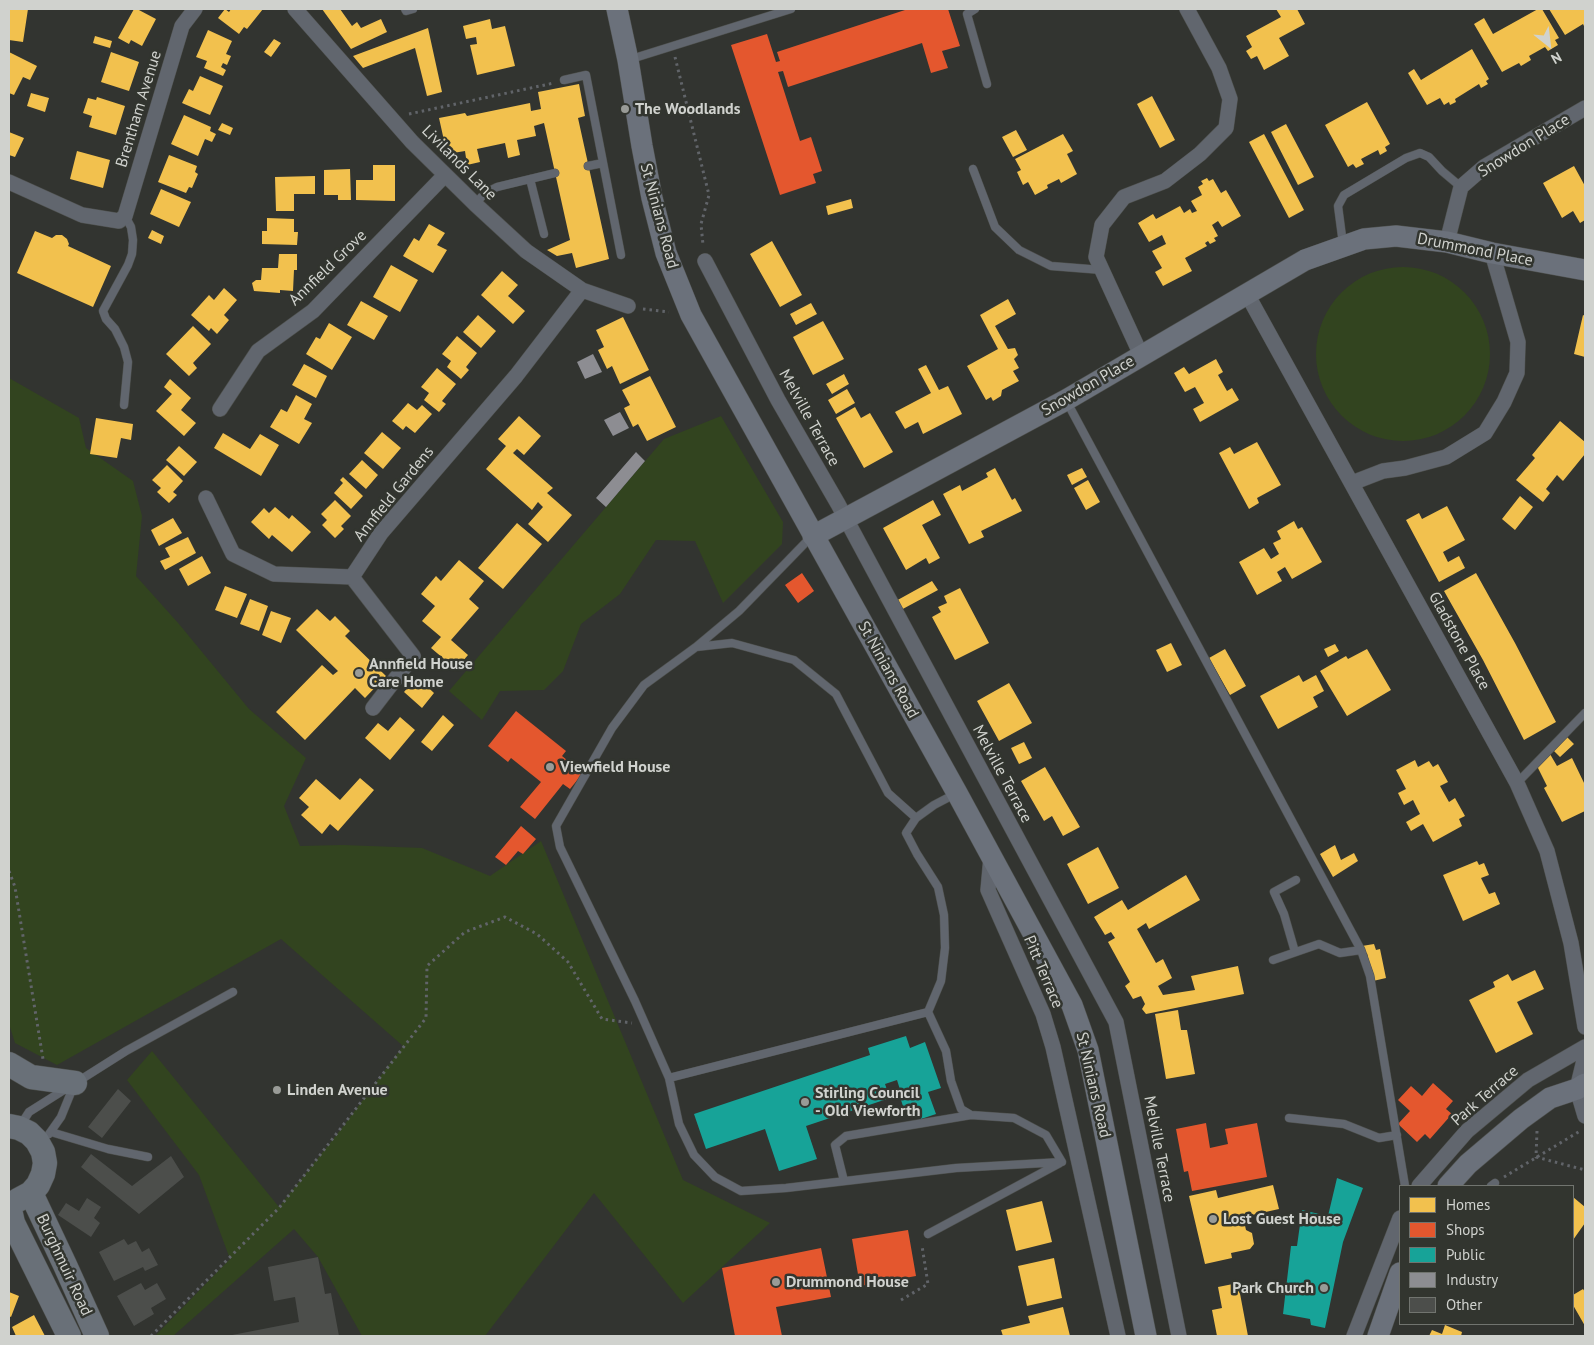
<!DOCTYPE html>
<html>
<head>
<meta charset="utf-8">
<style>
	body { margin:0 }
	#map { position:relative; width:1594px; height:1345px; overflow:hidden; background:#323430; font-family:"PT Sans",sans-serif }
	canvas { display:block }
	.frame { position:absolute; inset:0; border:10px solid #d0d2ce; pointer-events:none }
	.legend { position:absolute; left:1399px; top:1185px; width:175px; height:140px; box-sizing:border-box; background:#32352f; border:1px solid #71746f; margin:0; padding:6px 9px; list-style:none; font-size:15px; color:#d0d2ce }
	.legend li { display:flex; align-items:center; gap:10px; height:25px }
	.legend b { width:25px; border:1px solid #71746f }
	.north { position:absolute; left:1524px; top:20px; width:50px; height:50px; -webkit-text-stroke:4px #32352f; paint-order:stroke; rotate:151deg; font-size:14px; font-weight:700; line-height:20px; text-align:center; color:#d0d2ce }
	.north::after { content:''; display:block; margin:auto; width:18px; height:22px; background:#d0d2ce; clip-path:polygon(50% 0,100% 100%,50% 72%,0 100%) }
</style>
</head>
<body>
<div id="map">
<canvas width="1594" height="1345"></canvas>
<div class="frame"></div>
<ul class="legend">
<li><b style="height:14px;background:#f2c14e"></b>Homes</li>
<li><b style="height:14px;background:#e4572e"></b>Shops</li>
<li><b style="height:14px;background:#17a398"></b>Public</li>
<li><b style="height:14px;background:#8d8d92"></b>Industry</li>
<li><b style="height:14px;background:#4c4e4b"></b>Other</li>
</ul>
<div class="north">N</div>
</div>
<script>
const context = document.querySelector('canvas').getContext('2d');
context.lineJoin = 'round';
function paint(path, color) {
  context.fillStyle = color;
  context.fill(path, 'evenodd');
}
function toPath(rows) {
  const path = new Path2D();
  for (const r of rows) {
    if (r.length === 3) {
      path.moveTo(r[0] + r[2], r[1]);
      path.arc(r[0], r[1], r[2], 0, 2 * Math.PI);
      continue;
    }
    path.moveTo(r[0], r[1]);
    for (let i = 2; i < r.length; i += 2) path.lineTo(r[i], r[i + 1]);
  }
  return path;
}
function stroke(path, color, width, dash) {
  context.strokeStyle = color;
  context.lineWidth = width;
  context.lineCap = dash ? 'butt' : 'round';
  context.setLineDash(dash || []);
  context.stroke(path);
}
function write(font, color, halo, rows, align = 'center') {
  context.font = font + ' "PT Sans",sans-serif';
  context.lineWidth = 5;
  context.setLineDash([]);
  context.textBaseline = 'middle';
  context.strokeStyle = halo;
  context.fillStyle = color;
  for (const [text, x, y, turn = 0] of rows) {
    context.save();
    context.translate(x, y);
    context.rotate((+turn || 0) * Math.PI / 180);
    context.textAlign = isNaN(turn) ? turn : align;
    if (halo) context.strokeText(text, 0, 0);
    context.fillText(text, 0, 0);
    context.restore();
  }
}
paint(toPath([
	[1403,354,87],
	[9,378,79,418,86,448,133,481,142,516,136,576,179,624,249,709,306,758,284,806,300,846,343,845,422,848,490,876,541,841,683,1180,770,1223,683,1303,594,1193,485,1336,362,1336,318,1257,294,1229,173,1336,155,1336,230,1259,199,1175,127,1080,152,1051,279,1207,342,1128,403,1046,281,939,57,1065,15,1043,9,1024],
	[721,416,783,522,782,544,723,603,695,541,656,540,620,594,581,624,563,671,544,690,500,691,482,720,449,691,664,439]
]), '#32441f');
paint(toPath([
	[9,9,28,9,23,42,9,40],
	[134,9,137,9,156,19,142,46,131,40,129,44,118,38],
	[225,9,229,12,231,9,263,9,247,29,244,27,239,34,218,18],
	[322,9,340,9,352,26,357,22,361,28,381,19,387,32,351,49],
	[1276,9,1297,9,1305,24,1279,38,1289,56,1264,70,1257,56,1251,59,1246,51,1252,47,1246,36,1281,17],
	[1538,9,1542,9,1559,38,1555,40,1558,45,1548,51,1545,47,1529,56,1531,60,1521,66,1519,63,1502,72,1474,24,1484,18,1493,34],
	[1549,9,1585,9,1585,26,1584,26,1583,24,1565,35],
	[490,19,492,29,505,26,515,66,477,75,470,45,477,44,476,37,466,39,463,26],
	[428,28,442,92,427,96,415,48,363,68,353,56],
	[208,30,232,41,226,54,231,56,227,65,223,63,221,67,226,70,223,76,204,68,207,61,196,57],
	[95,36,112,41,110,48,93,43],
	[274,39,281,43,271,57,264,52],
	[1472,49,1489,79,1486,81,1488,84,1481,88,1479,84,1455,99,1456,102,1450,105,1449,102,1444,105,1440,98,1427,105,1408,73,1414,69,1421,80],
	[9,52,37,66,30,80,23,77,14,95,9,93],
	[111,52,139,62,129,91,101,82],
	[200,76,223,86,210,115,182,103,189,89,193,91],
	[579,84,585,116,578,118,609,259,576,268,572,253,557,256,547,250,570,240,544,123,534,126,536,136,517,140,520,155,508,158,505,143,477,149,480,162,467,165,465,151,447,154,439,118,465,113,467,116,530,103,531,111,541,109,538,92],
	[31,93,49,98,45,112,27,106],
	[1152,96,1175,140,1160,148,1137,104],
	[97,97,125,106,116,135,89,127,92,116,83,113,88,98,96,100],
	[1367,102,1390,144,1385,147,1387,151,1380,155,1378,150,1361,159,1364,164,1356,168,1353,164,1348,167,1325,125],
	[184,115,211,127,210,131,216,134,212,142,205,139,198,156,171,144],
	[222,123,233,128,230,135,218,130],
	[1286,124,1314,177,1298,185,1271,132],
	[1016,130,1027,150,1013,157,1002,137],
	[9,132,24,138,15,157,9,155],
	[1063,134,1073,151,1067,154,1077,174,1061,183,1059,179,1047,185,1048,188,1035,195,1028,182,1023,185,1017,172,1021,170,1015,159],
	[1264,134,1304,210,1289,218,1249,142],
	[77,151,110,160,103,188,70,179],
	[169,155,197,166,195,172,198,174,192,188,189,187,186,193,158,182],
	[373,165,395,165,395,201,356,200,356,180,373,180],
	[1574,166,1585,186,1585,220,1580,223,1573,211,1562,218,1543,183],
	[350,169,351,200,338,200,338,195,324,195,324,170],
	[315,176,315,194,294,194,294,211,276,211,275,177],
	[1207,178,1209,181,1213,179,1221,193,1226,190,1241,216,1222,227,1218,221,1212,225,1218,236,1214,238,1216,241,1210,244,1208,241,1205,243,1207,246,1185,258,1192,271,1163,286,1155,272,1162,268,1152,251,1166,244,1162,235,1149,242,1138,223,1153,214,1156,219,1180,206,1184,213,1190,209,1192,213,1197,211,1191,201,1202,195,1198,187,1203,184,1201,181],
	[161,189,191,202,179,227,150,214],
	[851,199,853,208,828,215,826,206],
	[267,218,294,219,294,232,298,232,297,245,262,244,262,231,267,231],
	[429,224,445,233,437,245,447,250,433,273,403,256,414,238,419,241],
	[152,230,164,236,161,244,148,238],
	[35,231,52,238,56,235,62,235,67,239,69,244,68,246,111,266,93,307,17,273],
	[772,241,802,295,780,307,750,254],
	[279,254,297,254,297,270,294,270,293,291,280,290,280,293,254,291,252,283,256,280,261,280,262,268,278,268],
	[391,265,418,280,400,312,373,297],
	[502,271,518,285,508,296,525,311,513,324,481,295],
	[224,288,237,300,224,315,229,320,217,334,211,328,209,331,191,315,209,295,214,300],
	[1008,299,1016,314,995,326,1008,349,1015,348,1018,355,1014,359,1019,368,1013,371,1019,381,1002,390,1001,396,993,401,991,397,986,400,967,366,998,349,980,315],
	[361,301,388,316,374,340,347,325],
	[811,303,817,314,796,325,790,314],
	[478,315,496,331,481,348,463,332],
	[1583,315,1585,316,1585,357,1574,354],
	[623,317,649,370,620,384,612,366,607,369,598,350,604,347,596,330],
	[823,321,844,359,813,375,793,337],
	[329,323,352,337,332,370,306,354,316,337,320,339],
	[193,326,211,344,193,363,197,368,189,376,166,354],
	[457,336,477,353,466,367,469,370,461,379,447,367,451,361,442,354],
	[1216,359,1223,372,1218,375,1227,391,1232,388,1239,400,1200,422,1193,409,1204,403,1195,387,1185,392,1174,373,1184,367,1189,374],
	[304,364,327,376,316,398,292,385],
	[926,365,939,390,948,386,962,414,923,434,918,422,905,429,895,412,931,393,918,369],
	[437,368,456,384,442,401,446,404,439,412,424,400,429,393,421,387],
	[844,374,849,384,832,394,826,384],
	[650,376,676,427,647,441,638,424,633,427,624,408,630,405,622,390],
	[170,379,191,398,181,410,196,423,184,436,156,411,172,394,164,387],
	[847,389,855,403,836,414,828,400],
	[296,395,312,404,304,419,312,423,299,444,270,427,281,409,287,412],
	[408,403,417,410,422,405,432,414,415,433,406,426,403,430,392,421],
	[855,407,861,418,870,413,893,452,864,468,836,418],
	[519,416,541,436,524,455,517,449,513,453,553,488,547,493,572,515,548,542,528,524,543,507,538,502,532,510,486,469,506,446,498,439],
	[96,418,133,424,131,440,121,438,117,458,90,454],
	[1560,421,1585,442,1585,454,1563,481,1557,475,1546,489,1550,493,1543,502,1516,480,1535,458,1532,455],
	[382,432,401,448,383,469,364,453],
	[223,433,250,449,260,434,279,445,261,476,214,448],
	[1257,442,1281,485,1257,498,1259,503,1249,509,1219,453,1230,447,1234,454],
	[179,446,197,462,184,476,166,460],
	[362,460,378,475,366,489,349,474],
	[167,465,183,481,173,492,177,495,169,503,157,492,161,488,152,480],
	[995,468,1012,500,1015,498,1022,511,981,531,984,537,969,544,943,494,960,485,962,491,988,477,986,473],
	[1082,468,1087,477,1072,485,1067,475],
	[343,477,363,496,351,509,334,493,343,483,340,480],
	[1088,480,1100,502,1086,510,1074,488],
	[1520,496,1533,507,1515,530,1502,519],
	[335,500,351,516,341,526,344,529,335,538,322,525,327,520,321,514],
	[933,500,941,515,922,525,940,558,929,564,926,558,906,570,883,528],
	[1447,506,1465,540,1443,552,1448,562,1459,556,1465,568,1439,582,1406,520,1419,513,1422,519],
	[275,507,289,519,292,515,311,532,292,552,272,535,269,539,251,522,264,508,269,513],
	[173,518,182,533,159,546,151,530],
	[1294,521,1298,529,1302,527,1322,562,1292,579,1285,567,1277,572,1282,581,1257,595,1239,562,1264,548,1271,559,1279,554,1273,543,1281,539,1277,531],
	[517,523,542,544,503,589,478,568],
	[188,537,196,553,165,570,160,561,170,557,165,548],
	[202,556,211,573,188,586,179,569],
	[459,560,484,581,469,599,479,608,451,640,468,655,456,669,431,648,441,637,422,621,435,606,421,594,436,576,441,581],
	[1476,573,1515,643,1556,722,1524,740,1483,660,1444,591],
	[932,581,938,590,899,611,894,602],
	[225,586,247,594,237,618,215,610],
	[960,588,989,643,955,660,932,617,941,612,938,607,947,603,944,596],
	[250,599,268,606,259,631,240,624],
	[317,609,330,621,335,616,350,631,345,636,386,676,365,698,355,688,305,740,276,712,322,665,333,675,338,671,296,630],
	[271,611,291,618,281,643,262,635],
	[1171,643,1182,665,1167,672,1156,650],
	[1335,644,1339,651,1328,657,1324,649],
	[1225,649,1246,686,1230,695,1209,658],
	[1367,649,1391,690,1347,716,1320,671,1346,656,1348,659],
	[1299,675,1303,682,1316,675,1324,691,1313,697,1318,707,1278,729,1260,696],
	[417,677,434,693,422,708,404,692],
	[1009,683,1032,723,999,741,977,701],
	[443,715,454,725,432,751,421,742],
	[400,717,415,730,390,760,365,738,378,723,388,731],
	[1567,737,1574,744,1560,757,1553,750],
	[1024,742,1032,758,1019,764,1011,748],
	[1550,754,1557,766,1572,758,1585,785,1585,811,1562,822,1544,788,1547,786,1537,766],
	[1415,760,1418,767,1429,761,1433,767,1438,764,1448,782,1440,786,1449,802,1455,798,1465,816,1459,819,1462,826,1433,842,1423,824,1411,831,1406,822,1420,814,1413,800,1404,805,1398,793,1406,789,1396,770],
	[1045,767,1080,827,1063,836,1052,816,1044,821,1021,781],
	[360,778,374,790,338,831,330,824,322,834,301,815,309,807,299,798,316,779,340,800],
	[1335,845,1341,860,1354,853,1358,861,1333,877,1320,854],
	[1098,847,1119,888,1088,904,1067,864],
	[1477,861,1479,865,1484,863,1489,875,1481,878,1489,894,1495,892,1500,904,1463,921,1443,875],
	[1186,875,1200,900,1149,929,1146,923,1137,929,1156,963,1163,959,1172,978,1158,986,1163,995,1195,990,1191,976,1238,966,1244,994,1146,1014,1142,1009,1145,1004,1141,996,1133,999,1125,986,1130,982,1108,942,1115,938,1111,932,1105,935,1094,917,1122,900,1128,910],
	[1374,944,1376,950,1380,949,1386,978,1373,981,1367,953,1364,953,1362,946],
	[1535,970,1544,989,1517,1002,1533,1034,1496,1053,1469,1000,1495,987,1493,982,1508,974,1512,981],
	[1178,1010,1181,1030,1187,1030,1195,1074,1166,1079,1155,1014],
	[1273,1185,1279,1209,1243,1217,1246,1230,1252,1233,1254,1244,1250,1249,1231,1253,1232,1258,1205,1264,1189,1196,1216,1190,1218,1198],
	[1573,1197,1585,1207,1585,1223,1573,1240],
	[1042,1201,1052,1242,1016,1251,1006,1210],
	[1054,1258,1062,1298,1027,1306,1018,1266],
	[1238,1283,1248,1336,1217,1336,1212,1310,1222,1308,1218,1287],
	[1583,1289,1585,1292,1585,1326,1573,1305,1573,1295],
	[9,1292,19,1296,11,1317,9,1316],
	[1063,1307,1070,1336,1003,1336,1001,1330,1030,1323,1028,1316],
	[34,1315,45,1336,16,1336,12,1327],
	[1445,1325,1462,1332,1461,1336,1429,1336,1432,1330,1442,1334]
]), '#f2c14e');
paint(toPath([
	[908,9,948,9,960,46,942,51,948,68,931,73,922,43,788,87,783,71,778,72,800,141,811,137,822,171,813,174,816,183,780,195,731,45,767,34,776,62,780,61,777,52],
	[802,573,814,591,798,603,785,585],
	[516,711,566,751,562,756,583,773,570,789,563,784,535,819,520,807,541,782,511,758,508,762,488,746],
	[521,826,536,839,523,854,518,851,506,865,495,857],
	[1433,1083,1453,1101,1446,1109,1452,1114,1430,1139,1425,1134,1417,1142,1398,1124,1410,1111,1398,1100,1411,1086,1422,1096],
	[1206,1123,1210,1148,1228,1144,1225,1129,1257,1123,1267,1177,1192,1191,1188,1171,1184,1172,1176,1129],
	[908,1230,916,1276,860,1286,852,1239],
	[821,1248,831,1297,776,1307,782,1336,735,1336,722,1268]
]), '#e4572e');
paint(toPath([
	[906,1036,910,1048,925,1042,941,1088,928,1092,936,1114,921,1119,919,1111,906,1115,900,1097,902,1096,897,1080,885,1084,890,1098,806,1126,817,1159,779,1171,765,1129,706,1149,694,1114,870,1055,868,1048],
	[1337,1178,1363,1188,1343,1242,1325,1328,1311,1325,1310,1319,1283,1314,1291,1246,1297,1246,1302,1210,1328,1216]
]), '#17a398');
paint(toPath([
	[593,354,602,372,585,379,577,362],
	[620,412,629,428,613,436,604,420],
	[636,452,645,461,606,507,596,498]
]), '#8d8d92');
paint(toPath([
	[118,1089,131,1101,102,1138,88,1127],
	[91,1154,132,1186,171,1156,184,1177,139,1214,81,1167],
	[87,1198,101,1207,94,1218,100,1223,91,1237,58,1215,66,1203,79,1211],
	[124,1239,128,1245,136,1241,142,1252,149,1248,158,1265,145,1271,143,1267,114,1281,99,1252],
	[318,1257,325,1294,331,1293,339,1336,227,1336,299,1322,295,1297,274,1301,268,1267],
	[141,1283,145,1290,157,1283,166,1299,151,1308,154,1314,134,1326,117,1296]
]), '#4c4e4b');
const lane = toPath([
	[405,9,406,11,413,9],
	[975,9,967,14,987,84],
	[628,60,791,9],
	[564,80,586,75,621,255],
	[588,166,603,163],
	[973,169,995,227,1019,250,1051,266,1102,270],
	[530,179,544,234],
	[475,204,485,193,497,187,555,173],
	[1343,244,1338,206,1344,195,1406,158,1420,153,1429,157,1442,171,1461,187],
	[1067,402,1361,950,1370,976,1405,1186],
	[124,405,128,362,124,347,115,329,106,319,103,311,128,265,132,254,133,240,131,227,125,216],
	[696,647,739,611,812,536],
	[1517,783,1585,713],
	[916,818,906,833,917,854,938,887,944,915,945,948,941,981,928,1012,669,1078,635,1001,560,847,556,826,612,728,644,685,696,647,732,643,794,660,836,694,888,793,916,818,934,805,955,794],
	[1295,952,1284,914,1274,892,1296,880],
	[1273,960,1319,944,1340,953,1361,950],
	[669,1078,679,1124,694,1155,715,1177,741,1191,786,1188,956,1168,1062,1162,1046,1135,1014,1118,971,1115,961,1109,951,1081,946,1051,928,1012],
	[77,1082,126,1051,233,992],
	[1289,1118,1344,1124,1379,1138,1397,1135],
	[20,1126,29,1112,67,1088],
	[51,1132,108,1149,148,1157],
	[49,1134,61,1117,74,1085],
	[844,1181,835,1145,846,1136,971,1115],
	[1491,1186,1495,1183],
	[928,1234,1060,1163]
]);
const street = toPath([
	[295,9,412,142,475,204,526,251,582,290,628,306],
	[9,182,82,215,119,221,125,216,182,26,195,9],
	[1447,242,1461,187,1484,167,1585,108],
	[705,261,778,400,838,504,1116,1022,1179,1336],
	[1247,294,1517,783,1547,851,1571,943,1585,1027],
	[1141,355,1096,257,1102,225,1124,197,1165,181,1200,154,1226,128,1230,99,1219,68,1187,9],
	[220,409,258,351,313,311,445,175],
	[1352,483,1383,471,1405,468,1446,457,1485,433,1504,402,1517,373,1518,342,1492,253],
	[206,498,233,554,274,574,352,577,381,533,516,376,582,290],
	[352,577,413,656,373,708],
	[991,857,988,890,1043,1014,1053,1047,1118,1336],
	[1585,1056,1577,1089,1585,1116],
	[1419,1186,1467,1131,1528,1080,1585,1047],
	[1354,1336,1400,1218]
]);
const secondary = toPath([
	[617,9,628,60,642,146,652,198,666,253,691,315,957,793,1072,1005,1088,1050,1146,1336],
	[813,536,1066,400,1305,260,1364,239,1396,236,1447,242,1492,253,1585,270],
	[1448,1186,1468,1164,1521,1119,1550,1098,1577,1089,1585,1084],
	[1378,1336,1400,1273]
]);
const primary = toPath([
	[9,1064,31,1077,75,1083],
	[9,1126,19,1128,29,1133,37,1141,43,1152,45,1163,43,1174,38,1185,31,1193,18,1200],
	[31,1193,65,1265,97,1336],
	[9,1205,13,1223,69,1336]
]);
stroke(lane, '#4e504d', 9);
stroke(street, '#4e504d', 16);
stroke(secondary, '#4e504d', 22);
stroke(primary, '#4e504d', 25);
stroke(toPath([
	[675,57,709,195,701,224,703,245],
	[409,114,554,83],
	[643,309,669,312],
	[9,871,15,887,43,1059],
	[1537,1131,1536,1157,1585,1170],
	[1504,1177,1580,1131],
	[901,1300,928,1284,922,1246],
	[151,1336,279,1208,426,1018,427,966,465,932,505,917,537,934,568,962,602,1019,632,1023]
]), '#616469', 3, [2.5, 4]);
stroke(lane, '#61666e', 8);
stroke(street, '#61666e', 15);
stroke(secondary, '#6b717b', 21);
stroke(primary, '#697078', 24);
for (const [x, y, r, color] of [
	[625,109,5,"#999b97"],
	[359,673,5,"#999b97"],
	[550,767,5,"#999b97"],
	[277,1090,5,"#999b97"],
	[805,1102,5,"#999b97"],
	[1213,1219,5,"#999b97"],
	[776,1282,5,"#999b97"],
	[1324,1288,5,"#999b97"]
]) {
  const dot = new Path2D();
  dot.arc(x, y, r, 0, 2 * Math.PI);
  context.fillStyle = color;
  context.fill(dot);
  stroke(dot, '#32352f', 2);
}
write('16px', '#d0d2ce', '#32352f', [
	["Brentham Avenue",139,109,-73],
	["Snowdon Place",1524,146,-32],
	["Livilands Lane",459,163,45],
	["St Ninians Road",659,216,75],
	["Drummond Place",1475,250,11],
	["Annfield Grove",328,268,-44],
	["Snowdon Place",1088,386,-30],
	["Melville Terrace",809,418,61],
	["Annfield Gardens",394,494,-51],
	["Gladstone Place",1459,641,61],
	["St Ninians Road",888,670,61],
	["Melville Terrace",1002,774,62],
	["Pitt Terrace",1043,972,67],
	["St Ninians Road",1093,1085,77],
	["Park Terrace",1485,1096,-41],
	["Melville Terrace",1159,1149,79],
	["Burghmuir Road",64,1265,65]
]);
write('bold 16px', '#d0d2ce', '#32352f', [
	["The Woodlands",635,109],
	["Annfield House",369,664],
	["Care Home",369,682],
	["Viewfield House",560,767],
	["Linden Avenue",287,1090],
	["Stirling Council",815,1093],
	["- Old Viewforth",815,1111],
	["Lost Guest House",1223,1219],
	["Drummond House",786,1282],
	["Park Church",1314,1288,"right"]
], 'left');
</script>
</body>
</html>
